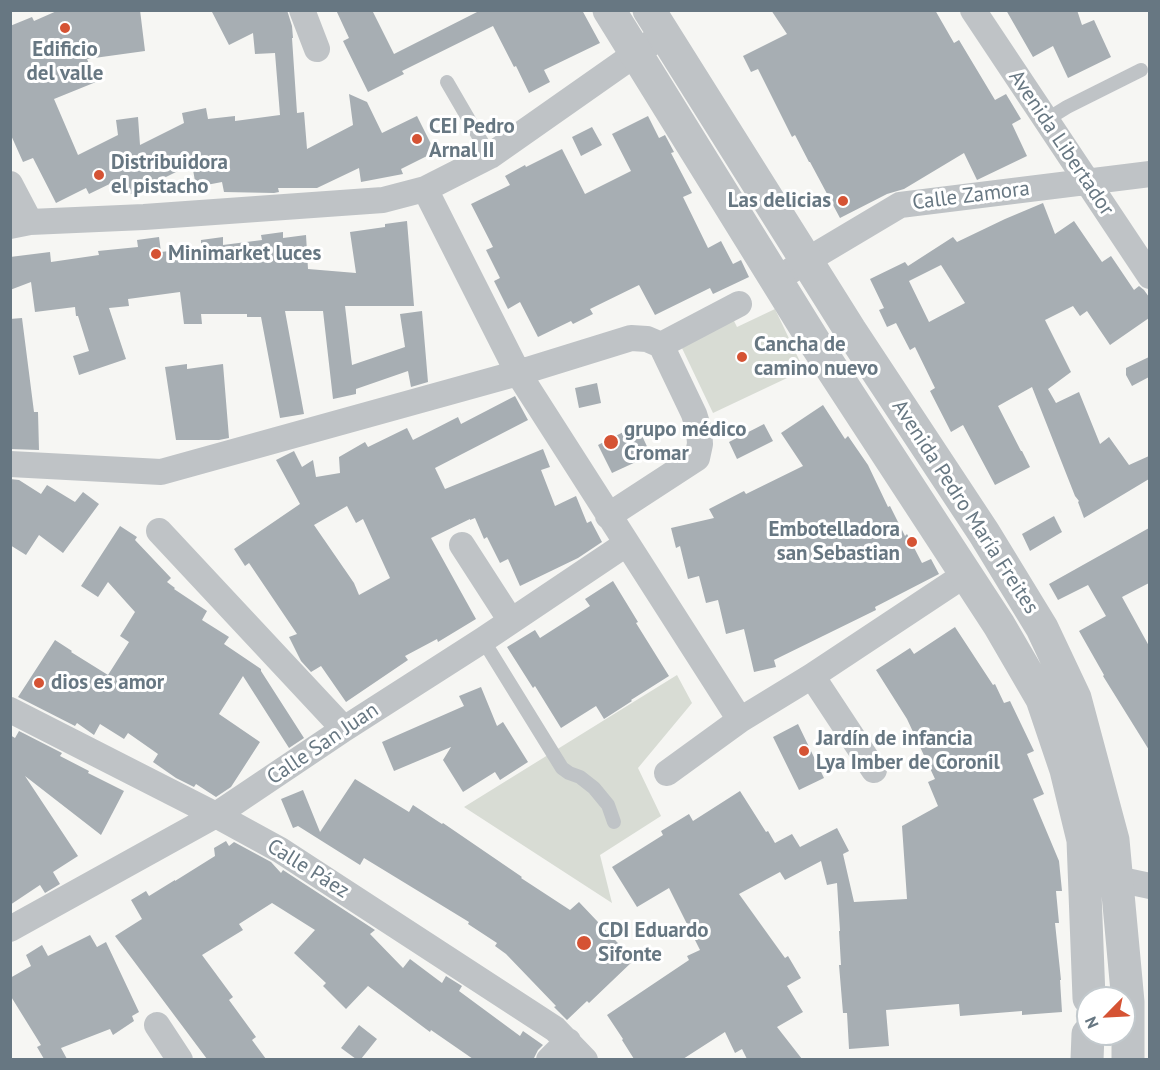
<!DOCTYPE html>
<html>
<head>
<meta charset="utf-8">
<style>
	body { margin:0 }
	#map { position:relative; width:1160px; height:1070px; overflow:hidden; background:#f6f6f3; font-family:"PT Sans",sans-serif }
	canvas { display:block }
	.frame { position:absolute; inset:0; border:12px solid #677782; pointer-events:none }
	.north { position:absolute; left:1076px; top:986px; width:60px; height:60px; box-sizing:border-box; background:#fff; border:2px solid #c2c9cd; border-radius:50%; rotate:246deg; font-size:16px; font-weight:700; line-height:24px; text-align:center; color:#677782 }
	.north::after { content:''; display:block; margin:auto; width:21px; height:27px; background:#d55334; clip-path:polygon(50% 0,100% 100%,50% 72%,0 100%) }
</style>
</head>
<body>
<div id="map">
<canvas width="1160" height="1070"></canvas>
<div class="frame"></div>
<div class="north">N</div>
</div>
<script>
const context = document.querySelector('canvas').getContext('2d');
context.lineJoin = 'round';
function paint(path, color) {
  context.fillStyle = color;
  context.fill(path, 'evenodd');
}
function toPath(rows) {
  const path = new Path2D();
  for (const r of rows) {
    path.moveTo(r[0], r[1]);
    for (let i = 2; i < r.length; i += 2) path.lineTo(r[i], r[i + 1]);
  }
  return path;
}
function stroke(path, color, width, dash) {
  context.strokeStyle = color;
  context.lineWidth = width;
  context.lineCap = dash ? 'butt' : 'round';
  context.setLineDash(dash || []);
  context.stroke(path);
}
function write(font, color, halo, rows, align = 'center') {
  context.font = font + ' "PT Sans",sans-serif';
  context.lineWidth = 6;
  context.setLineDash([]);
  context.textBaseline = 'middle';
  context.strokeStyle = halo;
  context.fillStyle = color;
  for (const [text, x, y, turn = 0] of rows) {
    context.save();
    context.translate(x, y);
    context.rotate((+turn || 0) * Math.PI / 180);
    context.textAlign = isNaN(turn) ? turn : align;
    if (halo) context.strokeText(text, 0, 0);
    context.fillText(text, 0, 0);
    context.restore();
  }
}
paint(toPath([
	[775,309,804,370,713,413,680,344,733,319,737,327],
	[677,675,692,703,638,768,661,816,600,855,612,903,464,807]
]), '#d8dcd4');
paint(toPath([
	[59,10,140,10,145,51,87,59,96,82,54,99,78,155,118,135,116,120,138,117,140,145,184,123,182,113,206,108,208,119,235,116,235,121,280,115,275,53,255,54,253,33,229,45,211,10,287,10,292,26,293,38,292,38,297,113,304,112,307,149,353,125,349,94,367,102,382,133,417,116,435,152,401,169,403,174,361,182,359,168,317,188,278,188,279,192,274,193,224,192,222,182,196,187,192,164,144,188,144,194,126,194,124,177,89,194,86,188,56,203,33,158,23,162,10,133,10,26,32,17,34,21],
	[336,10,372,10,394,54,481,10,582,10,600,43,544,70,550,82,529,93,516,66,514,67,493,26,402,71,404,74,368,92,343,41,349,38],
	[771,10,935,10,954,43,959,40,995,100,1006,94,1021,119,1012,124,1027,156,977,180,964,153,904,189,887,194,840,218,810,162,809,162,795,135,792,137,758,69,751,72,743,56,787,34],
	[1006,10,1077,10,1082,25,1094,20,1111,57,1068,78,1053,46,1033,57],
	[648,116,659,138,665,135,674,152,671,153,692,193,683,197,708,248,721,241,733,264,741,260,749,277,713,294,710,288,655,315,639,285,590,309,593,314,573,324,571,321,538,337,520,302,508,309,494,281,500,278,486,250,493,247,471,204,510,185,505,176,525,165,526,167,562,149,585,194,631,171,612,134],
	[592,127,602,145,581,156,572,137],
	[1043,203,1055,234,1074,221,1102,262,1111,256,1134,290,1139,286,1144,290,1149,297,1149,318,1110,345,1087,311,1080,316,1073,306,1045,320,1071,372,1048,389,1056,403,1079,392,1100,444,1109,437,1129,465,1149,456,1149,479,1084,518,1078,502,1079,501,1075,496,1032,387,998,406,1021,451,1022,451,1030,467,995,485,963,425,951,432,930,391,935,388,915,347,910,350,896,323,887,327,879,310,884,308,870,279,905,262,908,266,953,237,957,242,1005,219],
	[941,265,965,303,929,322,909,281],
	[407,221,414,306,345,306,352,365,405,347,400,314,422,311,428,382,411,387,408,371,356,389,356,394,333,399,323,311,285,311,304,414,280,418,261,317,247,317,247,314,201,314,202,324,184,324,180,292,128,299,129,306,109,308,126,359,79,375,73,356,89,351,78,316,76,316,75,307,35,312,31,282,10,290,10,257,50,252,51,262,99,255,98,251,138,247,137,240,159,237,161,252,201,247,201,240,223,237,223,245,262,240,261,235,283,232,283,238,306,235,308,269,356,273,350,232,385,227,385,224],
	[22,318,34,412,38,412,39,450,10,449,10,319],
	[1149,357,1149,377,1132,386,1126,375,1126,368],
	[187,364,187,369,223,364,229,438,219,440,176,440,165,367],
	[597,383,601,403,579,408,575,388],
	[515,396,528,420,435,468,445,489,543,449,550,467,541,470,555,506,576,496,587,523,591,521,602,542,578,558,520,586,508,559,500,563,487,537,484,539,475,518,470,520,470,519,431,538,476,619,438,642,437,639,405,656,408,660,346,702,321,666,311,672,301,661,289,637,297,634,249,563,245,566,234,549,300,504,276,460,294,451,302,467,313,460,316,477,340,473,339,457,365,442,368,447,407,428,413,440,458,417,461,424],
	[347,506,356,523,363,519,390,578,359,595,354,583,314,525],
	[823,405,845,439,848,436,868,465,888,507,890,506,905,536,907,534,922,563,931,559,939,574,875,607,876,610,774,660,776,667,754,672,744,629,726,634,718,600,706,603,699,576,688,579,680,546,676,548,671,528,714,518,709,509,744,491,746,494,803,466,781,433],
	[764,424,773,441,737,459,729,442],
	[637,425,651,455,612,473,598,445],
	[10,479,19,480,41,494,47,485,75,502,83,492,99,504,63,553,39,535,26,555,10,545],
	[1054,516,1062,532,1030,551,1022,534],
	[120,526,137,537,135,540,171,578,167,582,175,588,174,589,207,611,202,620,229,637,224,644,261,669,261,671,304,738,289,748,243,676,219,714,260,742,231,787,216,797,196,784,194,787,176,778,153,762,158,754,128,733,124,739,100,724,94,735,77,723,75,726,18,697,55,640,72,651,71,652,108,675,129,642,120,636,135,612,108,582,98,597,81,586],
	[1149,528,1149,583,1122,597,1149,646,1149,750,1103,676,1104,675,1079,631,1106,616,1088,585,1058,600,1049,584],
	[613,581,638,622,636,623,669,676,631,700,632,701,604,719,596,706,561,728,535,686,533,688,507,647,535,630,540,638,590,606,585,599],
	[955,627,993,685,995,684,1004,703,1010,701,1034,751,1027,754,1044,794,1033,799,1059,861,1062,891,1056,891,1059,923,1055,923,1061,980,1060,980,1062,1012,1022,1015,1022,1011,960,1016,959,1004,886,1010,889,1046,849,1049,847,1013,843,1013,839,965,841,965,839,931,840,931,837,883,827,885,821,861,785,880,780,872,739,894,785,958,788,956,801,978,787,986,803,1012,777,1027,802,1059,747,1059,742,1049,735,1053,725,1032,683,1059,634,1059,622,1040,623,1039,607,1015,689,960,687,956,700,950,669,888,637,907,612,867,663,835,661,831,689,814,693,821,740,791,766,832,768,831,775,843,792,834,800,847,837,828,849,851,843,854,854,902,907,899,902,826,938,806,928,782,935,779,907,719,876,670,910,648,914,654],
	[481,687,497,726,503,722,528,762,500,780,495,772,463,792,443,760,451,747,394,771,382,742,464,706,459,696],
	[798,724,824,778,799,790,773,737],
	[19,731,62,753,60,756,89,771,88,773,124,791,101,835,25,776,78,856,53,872,60,884,45,893,40,885,10,905,10,735,15,738],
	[355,779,409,812,413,805,442,824,443,823,522,877,521,878,570,910,579,902,634,960,589,1003,587,1001,567,1020,554,1007,556,1006,506,954,495,946,497,943,468,924,469,922,364,858,360,865,298,826,293,828,281,799,303,790,320,832],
	[226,841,229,846,234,842,271,862,281,873,283,870,375,930,370,934,403,968,410,959,442,983,446,976,462,986,459,991,520,1036,523,1031,543,1045,538,1050,534,1058,533,1059,473,1059,431,1030,430,1032,368,986,346,1009,323,986,326,983,294,953,315,930,272,903,239,924,243,930,202,955,233,997,229,1000,256,1037,252,1040,266,1059,207,1059,115,936,142,919,131,900,146,891,149,896,175,880,175,881,215,856,214,848],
	[90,935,97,947,106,942,139,1012,132,1016,134,1021,113,1035,110,1029,61,1048,67,1059,44,1059,37,1047,41,1045,10,995,10,978,31,966,26,955,42,945,48,956],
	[359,1025,377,1039,361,1059,356,1059,341,1048]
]), '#a7aeb3');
stroke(toPath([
	[447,82,490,156],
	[1046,120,1067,107,1141,70],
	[483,640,562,768,569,773,580,777,594,788,608,805,614,822]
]), '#bfc3c6', 14);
stroke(toPath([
	[302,10,317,49],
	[973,10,1150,276],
	[10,184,30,222],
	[425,189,518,373,740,720],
	[10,226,30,222,144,217,383,200,425,189,490,156,651,43],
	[776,280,806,261,900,205,1150,174],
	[10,464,161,472,518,373,631,338,647,339,661,345,739,304],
	[608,516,697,458,700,444,699,430,694,414,661,345],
	[159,531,344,729],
	[462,545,511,621],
	[812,676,874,770],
	[10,710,216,815,280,850,555,1029,585,1060],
	[667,773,740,720,812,676,966,574],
	[1117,879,1150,886],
	[10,929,216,815,344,729,483,640,626,544],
	[157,1025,180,1060],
	[549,1060,568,1041]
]), '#bfc3c6', 26);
stroke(toPath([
	[609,10,817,346,999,625,1042,699,1066,770,1083,840,1089,998],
	[649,10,850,330,984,533,1042,628,1075,698,1113,840,1128,1002,1128,1060],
	[1087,1060,1088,1034]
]), '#bfc3c6', 33);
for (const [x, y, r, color] of [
	[65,28,6,"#d55334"],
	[417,139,6,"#d55334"],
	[99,175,6,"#d55334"],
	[843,201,6,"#d55334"],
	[156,254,6,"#d55334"],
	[742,357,6,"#d55334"],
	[611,442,8,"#d55334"],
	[912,542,6,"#d55334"],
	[39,683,6,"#d55334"],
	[804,751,6,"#d55334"],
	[584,943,8,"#d55334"]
]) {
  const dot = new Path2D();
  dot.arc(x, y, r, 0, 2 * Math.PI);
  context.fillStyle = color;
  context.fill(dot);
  stroke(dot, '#fff', 2);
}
write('bold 21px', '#677782', '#fff', [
	["Edificio",65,50,"center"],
	["del valle",65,74,"center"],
	["CEI Pedro",429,127],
	["Arnal II",429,151],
	["Distribuidora",111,163],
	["el pistacho",111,187],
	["Las delicias",831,201,"right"],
	["Minimarket luces",168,254],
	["Cancha de",754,345],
	["camino nuevo",754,369],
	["grupo médico",624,430],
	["Cromar",624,454],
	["Embotelladora",900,530,"right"],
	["san Sebastian",900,554,"right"],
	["dios es amor",51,683],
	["Jardín de infancia",816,739],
	["Lya Imber de Coronil",816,763],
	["CDI Eduardo",598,931],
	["Sifonte",598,955]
], 'left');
write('21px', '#677782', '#fff', [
	["Avenida Libertador",1061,143,56],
	["Calle Zamora",971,196,-7],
	["Avenida Pedro María Freites",965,507,57],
	["Calle San Juan",323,744,-34],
	["Calle Páez",308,869,32]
]);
</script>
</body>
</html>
